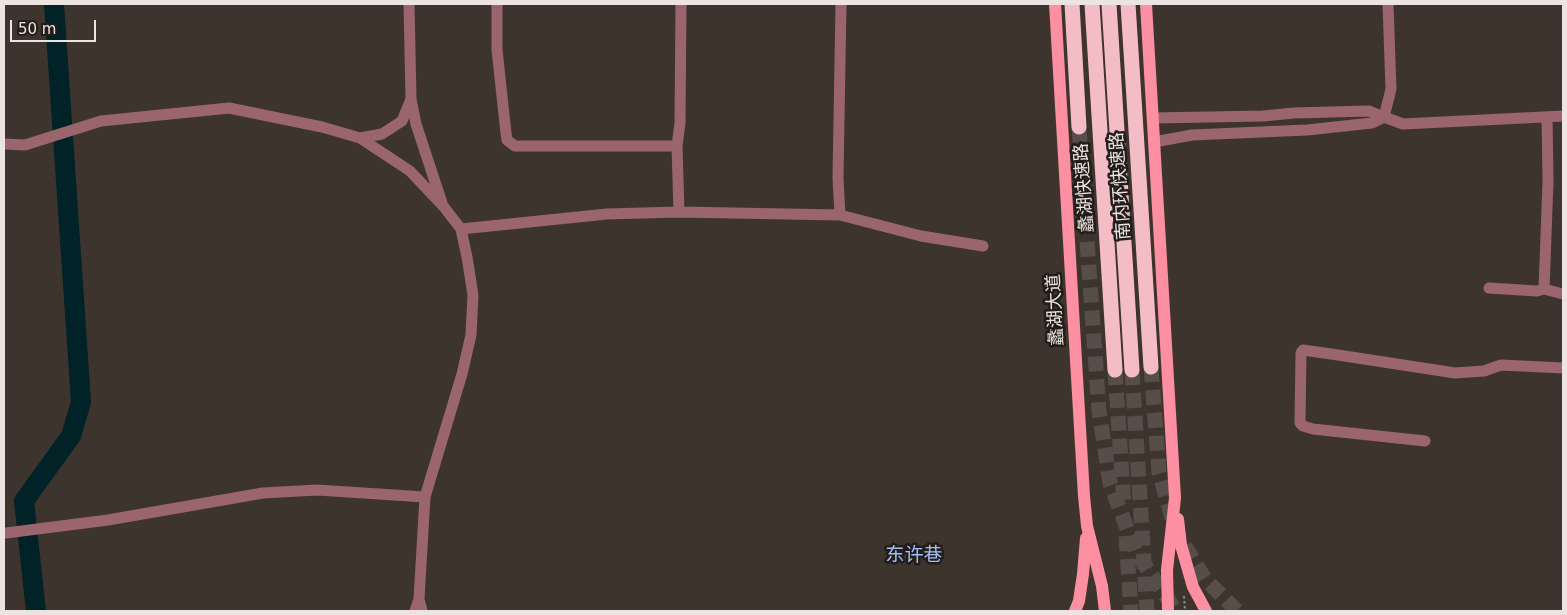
<!DOCTYPE html>
<html>
<head>
<meta charset="utf-8">
<style>
	body { margin:0 }
	#map { position:relative; width:1567px; height:615px; overflow:hidden; background:#3e342e; font-family:"DejaVu Sans",sans-serif }
	canvas { display:block }
	.frame { position:absolute; inset:0; border:5px solid #ebe4e0; pointer-events:none }
	.scale { position:absolute; left:10px; top:20px; width:86px; height:22px; box-sizing:border-box; border:2px solid #ebe4e0; border-top:0; padding-left:6px; font-size:15px; line-height:18px; white-space:nowrap; color:#ebe4e0; -webkit-text-stroke:4px #221d1a; paint-order:stroke }
</style>
</head>
<body>
<div id="map">
<canvas width="1567" height="615"></canvas>
<div class="frame"></div>
<div class="scale">50 m</div>
</div>
<script>
const context = document.querySelector('canvas').getContext('2d');
context.lineJoin = 'round';
function toPath(rows) {
  const path = new Path2D();
  for (const r of rows) {
    path.moveTo(r[0], r[1]);
    for (let i = 2; i < r.length; i += 2) path.lineTo(r[i], r[i + 1]);
  }
  return path;
}
function stroke(path, color, width, dash) {
  context.strokeStyle = color;
  context.lineWidth = width;
  context.lineCap = dash ? 'butt' : 'round';
  context.setLineDash(dash || []);
  context.stroke(path);
}
function write(font, color, halo, rows, align = 'center') {
  context.font = font + ' "DejaVu Sans","Noto Sans SC",sans-serif';
  context.lineWidth = 5;
  context.setLineDash([]);
  context.textBaseline = 'middle';
  context.strokeStyle = halo;
  context.fillStyle = color;
  for (const [text, x, y, turn = 0] of rows) {
    context.save();
    context.translate(x, y);
    context.rotate((+turn || 0) * Math.PI / 180);
    context.textAlign = isNaN(turn) ? turn : align;
    if (halo) context.strokeText(text, 0, 0);
    context.fillText(text, 0, 0);
    context.restore();
  }
}
stroke(toPath([
	[36,611,24,501,71,436,81,402,54,4]
]), '#012327', 20);
stroke(toPath([
	[1079,127,1099,411,1110,483,1136,552,1176,611],
	[1151,367,1159,472,1176,532,1205,579,1237,611],
	[1115,370,1124,506],
	[1132,370,1147,611],
	[1126,536,1131,611]
]), '#584e49', 15, [15, 8]);
stroke(toPath([
	[1184,596,1185,611]
]), '#938a85', 2, [2.5, 2.5]);
stroke(toPath([
	[497,4,497,50,506,133,507,140,515,146,677,146],
	[1388,4,1391,89,1384,117,1403,124,1563,116],
	[411,99,416,124,442,203],
	[1153,118,1263,116,1294,113,1369,111,1384,117,1372,123,1307,130,1192,135,1154,142],
	[360,138,382,134,402,121,411,99,409,4],
	[4,144,25,145,101,121,229,108,322,127,360,138,410,171,444,207,461,229,467,257,473,295,471,335,462,374,425,497,419,599],
	[679,212,677,146,680,123,681,4],
	[840,215,838,178,841,4],
	[461,229,607,214,679,212,840,215,921,236,983,246],
	[1489,288,1537,291,1544,289,1563,294],
	[1544,289,1548,181,1547,117],
	[1425,441,1313,429,1303,426,1300,423,1301,353,1303,350,1338,355,1455,373,1484,371,1501,365,1563,368],
	[6,533,108,520,263,493,317,490,425,497],
	[415,611,419,599,422,611]
]), '#9b656d', 11);
stroke(toPath([
	[1055,4,1084,496,1087,526,1102,586,1105,611],
	[1146,4,1175,498,1167,570,1168,611],
	[1178,519,1181,545,1193,587,1206,611],
	[1075,611,1079,601,1083,574,1086,538]
]), '#fd8fa2', 12);
stroke(toPath([
	[1072,4,1079,127],
	[1092,4,1115,370],
	[1109,4,1132,370],
	[1128,4,1151,367]
]), '#f4bdc5', 15);
write('18px', '#ebe4e0', '#221d1a', [
	["南内环快速路",1121,186,-94],
	["蠡湖快速路",1085,188,-94],
	["蠡湖大道",1056,310,-93]
]);
write('19px', '#a2bff3', '#221d1a', [
	["东许巷",914,556]
]);
</script>
</body>
</html>
